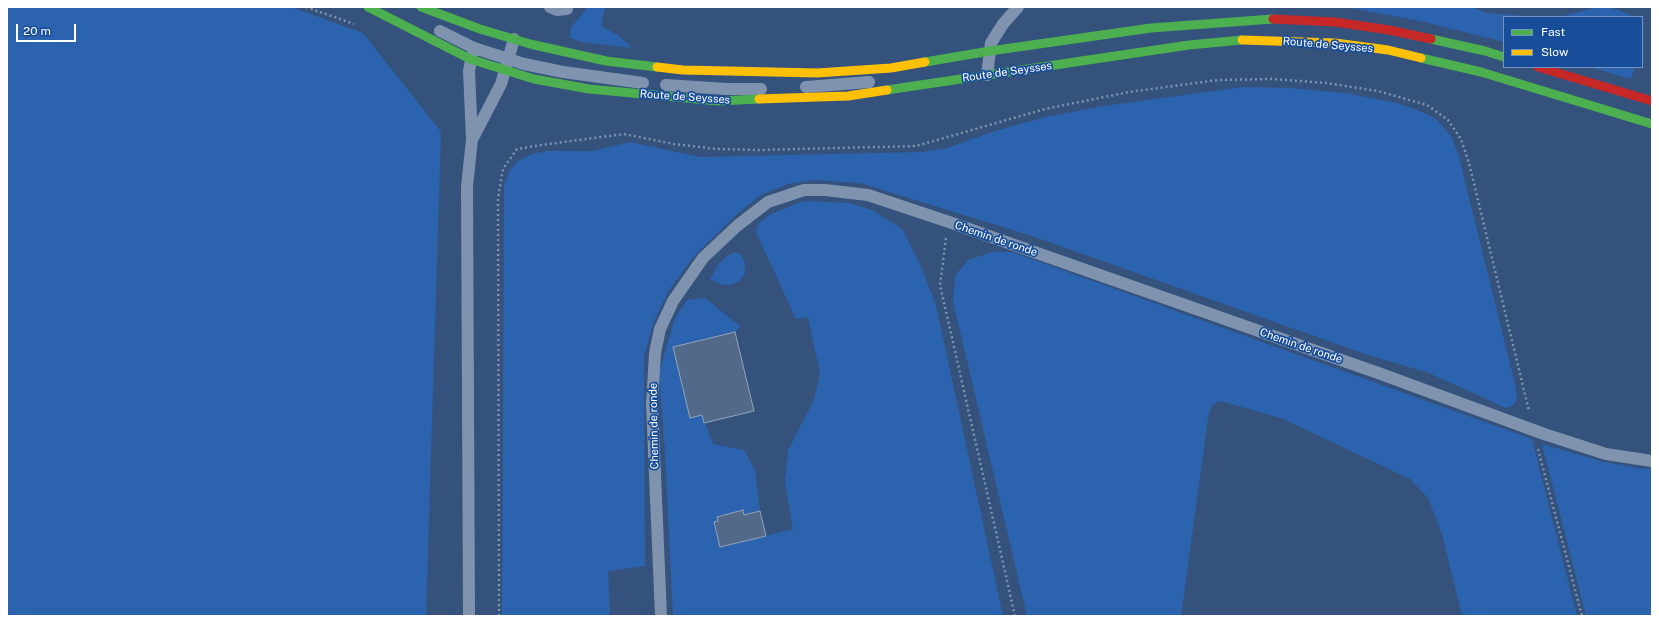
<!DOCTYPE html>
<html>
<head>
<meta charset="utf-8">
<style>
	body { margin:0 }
	#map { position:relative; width:1659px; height:623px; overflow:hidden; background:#34527c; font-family:"Public Sans",sans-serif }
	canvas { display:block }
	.frame { position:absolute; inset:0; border:8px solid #fff; pointer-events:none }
	.legend { position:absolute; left:1503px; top:16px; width:140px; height:52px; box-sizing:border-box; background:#174d99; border:1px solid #7494c2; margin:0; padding:5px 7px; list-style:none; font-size:12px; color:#fff }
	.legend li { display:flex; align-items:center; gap:8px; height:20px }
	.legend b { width:20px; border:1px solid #7494c2 }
	.scale { position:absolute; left:16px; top:24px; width:60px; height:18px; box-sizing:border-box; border:2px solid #fff; border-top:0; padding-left:5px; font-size:12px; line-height:14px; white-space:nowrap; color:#fff; -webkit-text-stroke:3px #174d99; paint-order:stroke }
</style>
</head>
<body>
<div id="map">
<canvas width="1659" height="623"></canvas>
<div class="frame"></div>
<ul class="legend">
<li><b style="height:5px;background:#4caf50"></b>Fast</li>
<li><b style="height:5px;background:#ffc107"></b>Slow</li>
</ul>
<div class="scale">20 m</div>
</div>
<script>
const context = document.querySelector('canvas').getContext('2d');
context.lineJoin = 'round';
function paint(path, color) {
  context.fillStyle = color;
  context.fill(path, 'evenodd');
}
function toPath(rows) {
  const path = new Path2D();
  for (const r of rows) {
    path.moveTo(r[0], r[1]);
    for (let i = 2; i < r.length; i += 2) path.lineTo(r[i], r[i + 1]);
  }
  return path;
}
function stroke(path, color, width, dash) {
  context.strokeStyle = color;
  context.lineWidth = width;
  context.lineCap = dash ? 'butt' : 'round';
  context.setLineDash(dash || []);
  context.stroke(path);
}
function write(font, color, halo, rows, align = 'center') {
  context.font = font + ' "Public Sans",sans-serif';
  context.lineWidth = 3.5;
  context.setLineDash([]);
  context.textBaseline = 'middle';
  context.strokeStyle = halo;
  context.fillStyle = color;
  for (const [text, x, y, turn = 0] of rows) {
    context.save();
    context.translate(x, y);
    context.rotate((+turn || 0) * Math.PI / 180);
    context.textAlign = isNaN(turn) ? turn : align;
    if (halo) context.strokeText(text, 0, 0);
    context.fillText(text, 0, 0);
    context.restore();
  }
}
paint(toPath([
	[7,7,291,7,363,33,441,132,426,616,7,616],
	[588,7,605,7,601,26,619,36,632,48,582,42,570,38,571,27],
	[1346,7,1471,7,1488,13,1537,17,1504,17,1504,42,1420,21],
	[1599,7,1609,7,1629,14,1631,17,1559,17],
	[1590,67,1635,67,1631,79],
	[1243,87,1289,88,1345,93,1397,103,1425,113,1437,120,1451,136,1458,153,1515,384,1517,400,1512,406,1506,408,1429,373,1365,354,1032,236,860,183,815,180,788,184,761,195,737,214,695,255,669,290,654,321,644,356,645,566,608,571,610,616,502,616,504,185,510,170,518,161,532,154,547,151,593,151,630,142,700,157,922,152,947,148,995,131,1046,117,1104,106],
	[804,201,850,203,872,210,902,229,921,266,936,305,1003,616,673,616,665,452,659,373,675,318,687,300,705,298,740,326,735,333,673,347,690,418,702,415,713,444,744,450,755,470,760,511,744,515,743,510,717,517,721,547,793,529,785,482,788,450,814,400,820,373,808,317,796,319,756,232,759,223,769,215],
	[736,252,741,256,745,262,745,274,738,282,733,284,724,285,713,281,710,279,719,263,730,254],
	[992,252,1012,252,1532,439,1577,616,1462,616,1442,534,1428,498,1410,479,1281,418,1220,401,1212,405,1208,418,1181,616,1027,616,953,301,955,276,968,260],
	[1542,444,1604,462,1644,469,1652,469,1652,616,1586,616]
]), '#2c63ae');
const building = toPath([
	[735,332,754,411,704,423,702,415,690,418,673,347,735,332],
	[743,510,744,515,760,511,766,536,720,547,714,522,718,521,717,517,743,510]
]);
paint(building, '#52698a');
stroke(building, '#93a4bb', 1);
stroke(toPath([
	[306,7,354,24],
	[946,238,940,285,1015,616],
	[1538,449,1582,616],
	[499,616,498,198,503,169,517,149,541,145,624,134,674,144,717,149,758,150,916,146,1045,109,1129,92,1218,80,1272,79,1326,83,1378,91,1427,105,1448,120,1461,139,1469,163,1529,411]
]), '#7f93ae', 2.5, [2, 3]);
stroke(toPath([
	[550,7,557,10,567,9],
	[440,31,474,48,524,64,563,72,643,83],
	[987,75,991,43,1003,24,1018,7],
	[666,85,726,89,761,89],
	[806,87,869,82],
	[473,138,501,84,514,39],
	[469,616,467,187,472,139,469,71,472,55],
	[661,616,652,404,655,353,660,329,673,301,703,258,737,226,768,202,804,190,825,190,868,195,949,222,1381,374,1544,434,1606,454,1652,461]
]), '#7f93ae', 12);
stroke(toPath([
	[368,7,470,59,534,79,589,89,718,101,759,99],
	[421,7,480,29,530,44,606,61,657,67],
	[1431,39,1485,51,1504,57],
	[1421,58,1481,72,1652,124],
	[925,62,990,51,1151,28,1273,19],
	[887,90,1189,45,1242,40]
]), '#4caf50', 9);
stroke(toPath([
	[1242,40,1335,43,1388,50,1421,58],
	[657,67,683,70,817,73,891,68,925,62],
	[759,99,848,96,887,90]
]), '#ffc107', 9);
stroke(toPath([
	[1273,19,1335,22,1389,30,1431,39],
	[1538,67,1652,101]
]), '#c62828', 9);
write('11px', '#fff', '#174d99', [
	["Route de Seysses",1328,45,5],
	["Route de Seysses",1007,72,-8],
	["Route de Seysses",685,97,4],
	["Chemin de ronde",996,239,19],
	["Chemin de ronde",1301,346,19],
	["Chemin de ronde",654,426,-91]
]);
</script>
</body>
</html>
